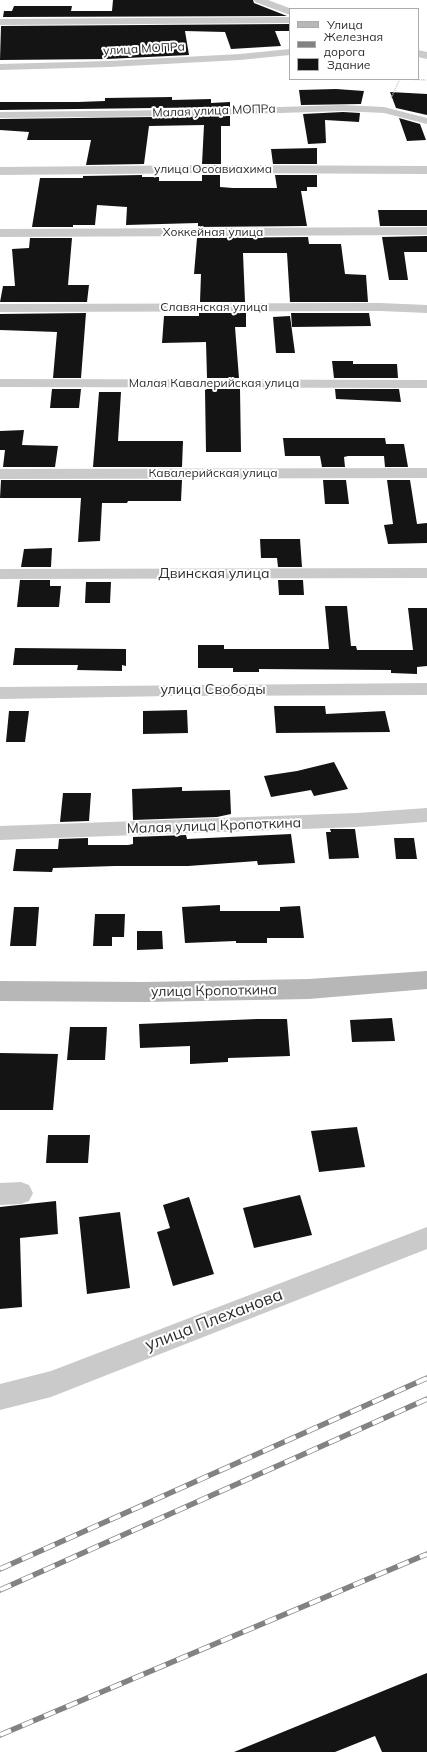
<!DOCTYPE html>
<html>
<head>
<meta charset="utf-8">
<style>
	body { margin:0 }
	#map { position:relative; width:427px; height:1752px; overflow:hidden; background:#fff; font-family:Mulish,sans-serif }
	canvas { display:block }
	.legend { position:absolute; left:289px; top:8px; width:130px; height:72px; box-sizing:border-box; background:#fff; border:1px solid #ababab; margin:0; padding:5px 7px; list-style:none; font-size:12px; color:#2d2d2d }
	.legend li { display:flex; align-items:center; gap:8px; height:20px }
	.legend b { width:20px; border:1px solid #ababab }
</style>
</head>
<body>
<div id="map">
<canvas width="427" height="1752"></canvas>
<ul class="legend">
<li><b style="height:5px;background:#b7b7b7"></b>Улица</li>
<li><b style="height:5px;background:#828282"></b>Железная дорога</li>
<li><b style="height:11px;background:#141414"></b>Здание</li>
</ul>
</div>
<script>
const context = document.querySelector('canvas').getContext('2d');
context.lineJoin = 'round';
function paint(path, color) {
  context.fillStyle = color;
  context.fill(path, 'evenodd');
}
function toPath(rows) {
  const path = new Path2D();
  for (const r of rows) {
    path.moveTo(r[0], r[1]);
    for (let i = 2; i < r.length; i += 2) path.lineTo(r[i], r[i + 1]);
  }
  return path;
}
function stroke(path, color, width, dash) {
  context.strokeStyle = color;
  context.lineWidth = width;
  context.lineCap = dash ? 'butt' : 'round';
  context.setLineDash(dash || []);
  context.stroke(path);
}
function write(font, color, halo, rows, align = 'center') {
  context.font = font + ' Mulish,sans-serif';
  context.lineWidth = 4;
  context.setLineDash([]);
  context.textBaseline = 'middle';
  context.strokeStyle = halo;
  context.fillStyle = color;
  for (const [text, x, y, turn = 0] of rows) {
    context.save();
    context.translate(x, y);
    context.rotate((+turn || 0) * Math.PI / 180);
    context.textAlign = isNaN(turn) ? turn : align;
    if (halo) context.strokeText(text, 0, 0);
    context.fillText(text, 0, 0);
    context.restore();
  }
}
paint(toPath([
	[113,0,253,0,254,3,287,16,3,17,4,11,12,11,14,6,72,6,71,11,112,11],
	[290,24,290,31,275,31,281,46,231,49,225,32,185,31,189,55,107,59,0,60,1,26],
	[336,89,364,91,361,104,301,105,299,90],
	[390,92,427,94,427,115,396,108],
	[172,97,172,100,211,99,211,103,230,102,230,107,0,110,0,102,78,102,105,101,105,98],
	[343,112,360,113,359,122,325,120,326,143,308,144,303,114],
	[230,116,230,126,221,126,221,164,202,164,204,125,149,126,144,164,86,165,91,140,27,140,29,132,0,130,0,119],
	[399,118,420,124,426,140,407,141],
	[317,148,317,164,273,164,271,149],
	[142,175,142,177,159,177,159,181,202,181,202,175,220,175,220,187,233,188,277,188,275,175,317,175,317,187,307,187,307,191,301,191,307,226,198,227,198,223,126,225,127,207,97,205,95,225,73,225,73,227,32,227,40,178,83,178,83,176],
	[378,210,427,210,427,226,380,226],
	[427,236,427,252,404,252,408,280,389,280,382,237],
	[308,237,309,244,341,244,345,274,366,275,368,302,290,302,287,253,243,253,245,302,200,302,201,274,194,274,197,238],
	[30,238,72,238,68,285,89,285,87,302,0,302,3,286,15,286,12,249,29,248],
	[86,313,81,378,53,378,57,332,0,330,0,314],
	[199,313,246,313,246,327,235,327,239,378,207,378,206,342,162,343,164,316,199,316],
	[291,313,369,313,371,326,292,327],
	[290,316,295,353,276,353,273,317],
	[332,361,353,361,353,364,397,364,398,378,334,378],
	[52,389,81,389,79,408,50,408],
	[207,389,240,389,241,452,206,452,205,390],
	[335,389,399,389,401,402,336,399],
	[99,392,121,392,118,441,183,441,182,467,93,467],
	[24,430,22,445,58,446,55,467,3,467,5,450,0,450,0,431],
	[283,438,385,438,386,444,404,444,408,467,385,467,384,456,348,456,344,457,345,467,322,467,320,456,285,456],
	[1,480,182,480,181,501,128,501,127,503,102,503,100,541,78,542,81,498,0,498],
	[323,480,346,480,349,504,325,504],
	[387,480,410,480,417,524,427,523,427,543,388,544,384,525,393,524],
	[260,539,300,539,302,567,278,567,277,558,261,558],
	[52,548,51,567,21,567,24,549],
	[20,580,50,580,50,586,61,586,59,607,17,607],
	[278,580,303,580,304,595,279,595],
	[86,582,111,582,110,603,85,603],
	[325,606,347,606,351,646,356,646,357,650,413,650,408,608,427,608,427,666,417,667,417,674,391,673,391,670,259,669,259,672,233,672,233,668,198,668,198,645,224,645,224,649,329,649],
	[15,648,126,649,126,666,122,665,122,671,77,670,78,665,13,665],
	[274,706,325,706,326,714,385,711,390,732,276,733],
	[187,710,188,733,143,734,143,711],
	[9,711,29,711,25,742,6,742],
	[334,762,348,789,314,796,311,790,271,797,264,776,297,771],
	[182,787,182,791,230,790,231,814,217,817,133,820,132,789],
	[63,793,91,793,89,821,60,822],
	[330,829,355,829,359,858,329,859,326,832,331,832],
	[291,834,295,863,258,865,257,861,188,866,115,866,53,868,52,872,13,871,16,849,58,849,59,839,88,838,88,845,128,845,133,844,133,837,186,835,187,839],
	[394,838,414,838,417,859,396,859],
	[220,905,220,911,280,911,280,907,300,906,304,938,267,938,267,943,236,943,236,941,185,943,182,907],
	[14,907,39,907,36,946,10,946],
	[95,914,125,914,124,937,112,937,112,946,93,946],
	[137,931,162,931,163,949,137,950],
	[392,1018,395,1041,352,1042,350,1020],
	[257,1019,287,1019,290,1056,228,1058,228,1062,190,1064,190,1046,140,1048,139,1024],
	[70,1027,107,1027,105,1060,67,1060],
	[0,1053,58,1054,53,1110,0,1110],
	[357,1127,365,1167,319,1172,311,1131],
	[48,1135,90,1135,88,1163,46,1163],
	[300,1195,312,1235,254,1248,243,1208],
	[189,1197,214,1274,173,1286,157,1232,170,1228,163,1205],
	[56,1201,58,1234,20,1238,22,1307,0,1309,0,1207],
	[120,1212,130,1288,87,1294,79,1217],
	[427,1673,427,1752,382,1752,375,1736,335,1752,234,1752]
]), '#141414');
stroke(toPath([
	[405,79,427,80],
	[391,98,400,79]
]), '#cacaca', 1.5, [1, 1]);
paint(toPath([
	[254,0,268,0,292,9,290,9,290,15,255,2,254,0],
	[290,17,290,23,0,25,0,19,290,17],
	[290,49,290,55,240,60,109,67,0,70,0,64,109,61,240,54,290,49],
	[418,50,427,52,427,59,418,57,418,50],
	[343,105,384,107,427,118,427,124,384,113,343,111,184,116,0,118,0,112,184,110,343,105],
	[216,165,427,166,427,174,216,173,0,175,0,167,216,165],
	[427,227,427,235,0,237,0,229,427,227],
	[380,303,427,305,427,313,380,311,0,312,0,304,380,303],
	[0,379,427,380,427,388,0,387,0,379],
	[427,468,427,478,0,479,0,469,427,468],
	[427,568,427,578,0,579,0,569,427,568],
	[427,683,427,695,171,696,0,699,0,687,427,683],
	[427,808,427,822,357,827,0,840,0,826,357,813,427,808],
	[21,1182,29,1185,33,1193,29,1201,21,1204,0,1205,0,1183,21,1182],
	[427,1227,427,1249,51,1397,0,1410,0,1384,51,1371,427,1227]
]), '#cacaca');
paint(toPath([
	[427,971,427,989,309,999,144,1002,0,1001,0,981,144,982,309,979,427,971]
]), '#b7b7b7');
const rail = toPath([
	[0,1569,427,1378],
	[0,1590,427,1399],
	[0,1735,427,1554]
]);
stroke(rail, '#828282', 5.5);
stroke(rail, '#fff', 4, [12]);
write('12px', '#2d2d2d', '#fff', [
	["улица МОПРа",144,49,-3],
	["Малая улица МОПРа",214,111,-2],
	["улица Осоавиахима",213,169],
	["Хоккейная улица",213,232],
	["Славянская улица",214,307],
	["Малая Кавалерийская улица",214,383],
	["Кавалерийская улица",213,473]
]);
write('14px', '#2d2d2d', '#fff', [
	["Двинская улица",214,574],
	["улица Свободы",213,690],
	["Малая улица Кропоткина",214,826,-2],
	["улица Кропоткина",214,991,-1]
]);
write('17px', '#2d2d2d', '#fff', [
	["улица Плеханова",214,1320,-21]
]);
</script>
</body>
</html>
